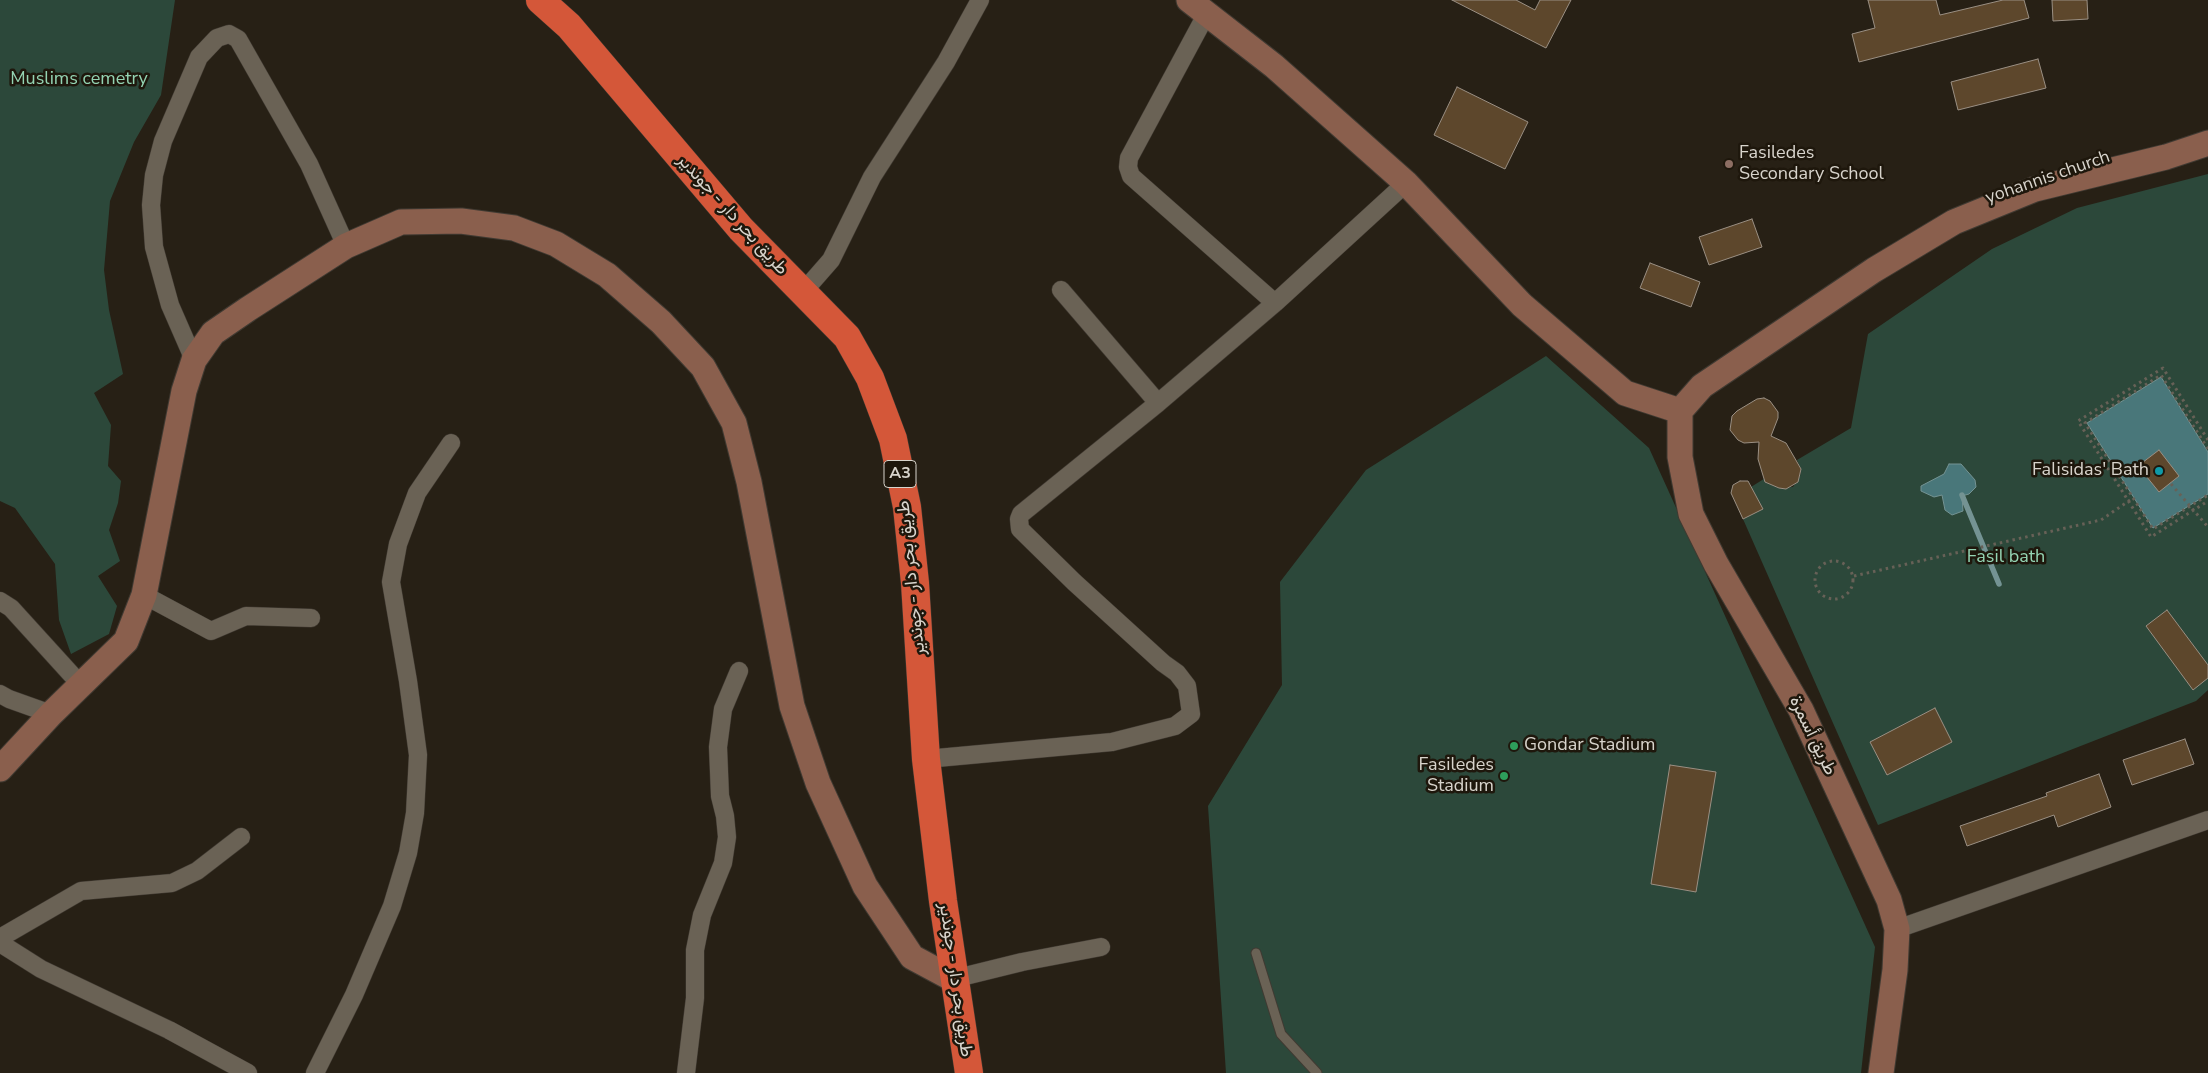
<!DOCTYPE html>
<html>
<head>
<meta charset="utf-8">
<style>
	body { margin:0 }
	canvas { display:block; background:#272015 }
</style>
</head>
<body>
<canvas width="2208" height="1073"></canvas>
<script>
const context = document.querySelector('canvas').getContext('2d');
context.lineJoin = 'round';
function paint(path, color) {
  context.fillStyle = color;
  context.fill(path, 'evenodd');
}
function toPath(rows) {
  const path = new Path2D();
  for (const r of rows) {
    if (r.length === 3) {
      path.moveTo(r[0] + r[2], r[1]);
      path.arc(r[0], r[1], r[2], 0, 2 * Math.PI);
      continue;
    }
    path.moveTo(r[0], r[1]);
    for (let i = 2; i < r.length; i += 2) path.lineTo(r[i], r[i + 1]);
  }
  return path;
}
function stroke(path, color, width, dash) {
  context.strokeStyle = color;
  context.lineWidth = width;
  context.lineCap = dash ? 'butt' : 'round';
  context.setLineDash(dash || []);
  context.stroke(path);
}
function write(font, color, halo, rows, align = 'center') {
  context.font = font + ' "Nunito Sans",Vazirmatn,sans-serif';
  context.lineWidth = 5;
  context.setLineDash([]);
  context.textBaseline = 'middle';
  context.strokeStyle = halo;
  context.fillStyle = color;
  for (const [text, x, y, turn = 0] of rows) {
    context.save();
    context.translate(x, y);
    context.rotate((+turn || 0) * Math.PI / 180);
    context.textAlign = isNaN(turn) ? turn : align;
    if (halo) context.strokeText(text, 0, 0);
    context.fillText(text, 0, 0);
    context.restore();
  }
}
paint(toPath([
	[0,0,175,0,161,95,134,142,110,201,104,270,109,310,123,374,94,393,111,425,108,466,121,481,118,503,109,530,120,561,98,576,117,606,109,634,71,654,59,620,55,564,15,508,0,501],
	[2208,174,2208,690,2196,701,1878,825,1743,519,1762,509,1751,487,1767,477,1773,485,1779,488,1793,487,1800,476,1801,469,1797,460,1851,428,1868,334,1992,249,2077,208],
	[1546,356,1649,448,1875,947,1861,1073,1226,1073,1208,806,1282,685,1280,582,1366,470]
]), '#2c483a');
const water = toPath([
	[2161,377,2208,452,2208,494,2153,528,2087,423,2161,377],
	[1949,464,1961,464,1975,480,1976,487,1969,494,1962,496,1963,511,1952,515,1945,510,1942,495,1934,497,1921,491,1921,486,1944,474,1949,464]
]);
paint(water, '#49777a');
stroke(water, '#749393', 1);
stroke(toPath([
	[1962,495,1999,584]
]), '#749393', 5.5);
const building = toPath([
	[1452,0,1516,0,1535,10,1540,0,1571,0,1546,48,1452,0],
	[1868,0,1936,0,1940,15,2003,0,2024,0,2029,18,1859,62,1852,34,1875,28,1868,0],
	[2052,0,2087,0,2088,19,2053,21,2052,0],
	[2038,59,2046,88,1958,110,1951,82,2038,59],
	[1457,87,1528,122,1505,169,1434,135,1457,87],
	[1752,219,1762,247,1709,265,1699,237,1752,219],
	[1650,263,1700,282,1691,307,1640,288,1650,263],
	[1764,398,1770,401,1778,412,1778,418,1771,436,1786,443,1801,469,1798,482,1786,489,1779,488,1765,482,1758,459,1759,442,1744,443,1738,440,1730,430,1732,416,1737,411,1757,399,1764,398],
	[2159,450,2179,476,2159,492,2138,466,2159,450],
	[1740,481,1748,481,1763,509,1743,519,1731,493,1733,485,1740,481],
	[2167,610,2208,665,2208,678,2193,690,2146,626,2167,610],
	[1935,708,1952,742,1887,775,1870,742,1935,708],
	[2185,739,2194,764,2132,785,2123,760,2185,739],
	[1670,765,1716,772,1696,892,1651,884,1670,765],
	[2099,774,2111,807,2058,827,2054,815,1967,846,1960,826,2047,796,2046,793,2099,774]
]);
paint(building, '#5d472c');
stroke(building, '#9a8f83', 1);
const lane = toPath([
	[1256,953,1281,1034,1317,1073]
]);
const street = toPath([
	[1207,13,1129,158,1128,167,1131,176,1275,303],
	[1061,290,1158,403],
	[803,292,831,260,872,177,946,62,980,0],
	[194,360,170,305,154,247,151,205,154,175,163,141,199,57,217,38,229,34,238,39,309,164,346,246],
	[144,595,211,631,246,616,311,618],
	[0,601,11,608,81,685],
	[0,694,9,699,51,714],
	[926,759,1112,742,1175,726,1191,714,1187,686,1177,673,1163,663,1074,582,1020,529,1019,519,1021,514,1158,403,1275,303,1406,183],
	[1897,929,2208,820],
	[0,938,81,891,172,883,197,871,241,837],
	[0,943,41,969,169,1030,248,1073],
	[953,979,1022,962,1101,947],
	[315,1073,354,995,392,906,408,853,415,813,418,755,408,681,391,582,398,544,417,493,451,443],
	[686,1073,695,998,695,950,702,915,723,863,727,837,725,816,720,796,718,747,723,709,739,671]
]);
const secondary = toPath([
	[1189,0,1274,66,1406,183,1522,305,1625,393,1680,411],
	[1680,411,1680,457,1691,514,1716,564,1801,710,1889,900,1897,929,1895,970,1881,1073],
	[1680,411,1702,386,1874,270,1954,222,2035,189,2166,157,2208,143],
	[0,769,51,714,126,641,144,595,184,391,194,360,213,333,248,309,346,246,401,222,461,221,514,228,556,244,607,275,661,322,703,367,734,423,749,482,792,706,818,783,865,886,912,957,953,979]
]);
const highway = toPath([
	[540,0,569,26,741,229,847,337,870,378,893,439,907,507,915,583,926,759,943,901,969,1073]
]);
stroke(lane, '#403a32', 11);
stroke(street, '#403a32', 19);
stroke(secondary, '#403a32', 27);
stroke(highway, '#403a32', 29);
stroke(toPath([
	[2208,440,2163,368,2078,421,2151,537,2208,501],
	[2208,449,2161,375,2085,423,2153,529,2208,495],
	[2171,484,2208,527],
	[1834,580,19],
	[1854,576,2101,520,2133,498]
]), '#676157', 3, [2.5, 4]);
stroke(lane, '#6a6255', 9);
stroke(street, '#6a6255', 18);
stroke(secondary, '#8a5f4d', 25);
stroke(highway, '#d45739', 28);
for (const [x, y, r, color] of [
	[1729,164,5,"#8d6e63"],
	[2159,471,5,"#0f9aa8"],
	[1514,746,5,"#2e9e5b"],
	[1504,776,5,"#2e9e5b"]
]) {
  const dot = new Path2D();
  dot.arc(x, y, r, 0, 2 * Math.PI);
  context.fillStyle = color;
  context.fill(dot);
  stroke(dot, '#1e170c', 2);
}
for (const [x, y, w] of [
	[900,474,32]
]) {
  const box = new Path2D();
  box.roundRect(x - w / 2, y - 13.5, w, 27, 4);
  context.fillStyle = '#1e170c';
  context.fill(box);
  stroke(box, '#d8d4cc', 1);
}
write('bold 16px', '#d8d4cc', null, [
	["A3",900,474]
]);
write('18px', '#94d4b3', '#1e170c', [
	["Muslims cemetry",79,80],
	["Fasil bath",2006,558]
]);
write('18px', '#d8d4cc', '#1e170c', [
	["Fasiledes",1739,154],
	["Secondary School",1739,175],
	["Falisidas' Bath",2149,471,"right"],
	["Gondar Stadium",1524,746],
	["Fasiledes",1494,766,"right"],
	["Stadium",1494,787,"right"]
], 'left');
write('18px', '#d8d4cc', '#1e170c', [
	["yohannis church",2048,178,-19],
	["طريق بحر دار - جوندير",732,215,48],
	["طريق بحر دار - جوندير",912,578,-96],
	["طريق أسمرة",1812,736,64],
	["طريق بحر دار - جوندير",955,980,82]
]);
</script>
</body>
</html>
